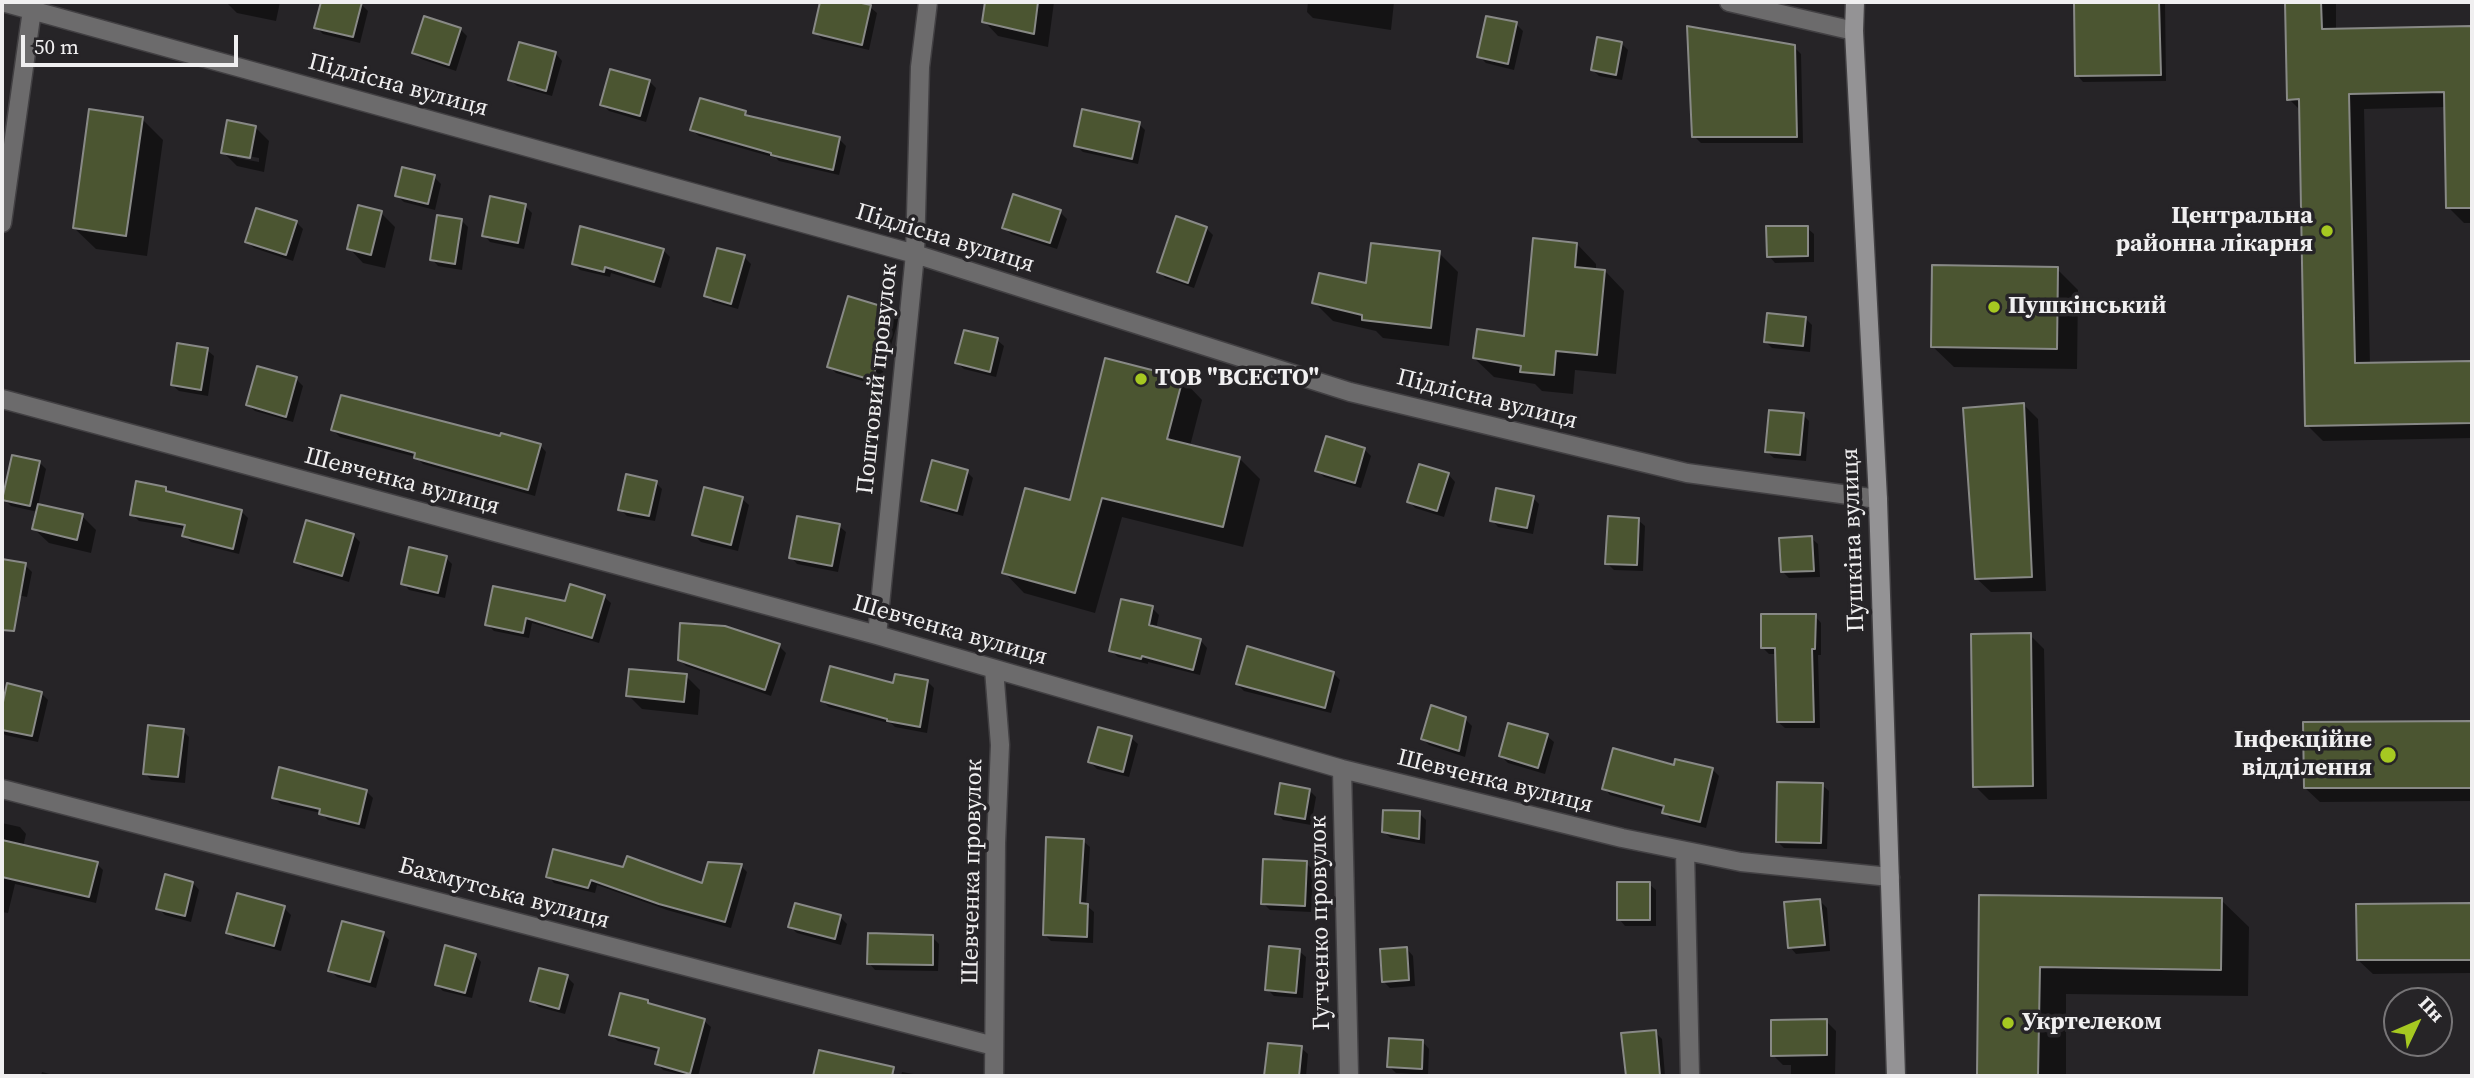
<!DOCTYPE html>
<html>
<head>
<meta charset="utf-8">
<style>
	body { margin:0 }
	#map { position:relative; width:2474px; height:1078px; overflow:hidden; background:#262427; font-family:"Source Serif 4",serif }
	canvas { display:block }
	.frame { position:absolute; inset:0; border:4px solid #f0eff0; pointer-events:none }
	.north { position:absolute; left:2383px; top:987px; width:70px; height:70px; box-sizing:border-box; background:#262427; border:2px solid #777577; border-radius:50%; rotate:46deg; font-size:19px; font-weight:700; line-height:28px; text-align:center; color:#f0eff0 }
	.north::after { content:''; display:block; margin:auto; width:24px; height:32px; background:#a6c821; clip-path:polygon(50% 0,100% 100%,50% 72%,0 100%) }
	.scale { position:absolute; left:21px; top:35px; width:217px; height:32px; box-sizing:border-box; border:4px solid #f0eff0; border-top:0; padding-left:9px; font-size:21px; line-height:24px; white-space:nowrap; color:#f0eff0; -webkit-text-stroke:5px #262427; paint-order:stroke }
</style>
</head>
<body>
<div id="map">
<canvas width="2474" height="1078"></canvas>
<div class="frame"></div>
<div class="north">Пн</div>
<div class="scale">50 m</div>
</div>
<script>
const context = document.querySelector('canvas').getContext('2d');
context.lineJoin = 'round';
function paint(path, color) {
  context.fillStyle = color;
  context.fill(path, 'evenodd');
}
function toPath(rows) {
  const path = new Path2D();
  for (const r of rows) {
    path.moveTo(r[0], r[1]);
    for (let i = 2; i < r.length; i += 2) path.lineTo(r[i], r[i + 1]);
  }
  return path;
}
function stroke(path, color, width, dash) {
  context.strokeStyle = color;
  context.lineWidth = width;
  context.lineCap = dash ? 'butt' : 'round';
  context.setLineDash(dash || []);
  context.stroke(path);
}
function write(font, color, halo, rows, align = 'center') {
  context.font = font + ' "Source Serif 4",serif';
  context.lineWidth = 7;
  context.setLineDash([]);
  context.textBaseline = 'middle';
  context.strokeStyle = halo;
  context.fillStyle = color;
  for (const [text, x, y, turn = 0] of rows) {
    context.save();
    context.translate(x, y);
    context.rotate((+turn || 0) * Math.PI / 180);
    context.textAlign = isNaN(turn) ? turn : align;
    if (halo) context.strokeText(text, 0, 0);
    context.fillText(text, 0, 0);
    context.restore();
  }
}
paint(toPath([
	[226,2,280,2,276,21,237,13],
	[322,2,351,2,361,4,368,11,360,43,323,34,316,27],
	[822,2,849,2,870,7,877,13,869,50,822,39,815,32],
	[986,2,1054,2,1048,47,998,36,984,21],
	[1308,2,1394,2,1391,30,1313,18,1307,12],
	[2076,2,2165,2,2166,81,2083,82,2077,75],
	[2287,2,2336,2,2336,30,2472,28,2472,223,2464,223,2448,207,2446,107,2364,109,2370,365,2472,363,2472,438,2323,441,2307,425,2301,111,2289,99],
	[1516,24,1523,31,1514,70,1486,63,1479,56],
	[460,29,467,36,456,71,421,59,414,53],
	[1621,43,1628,50,1622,80,1599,76,1593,70],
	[520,44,556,54,562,61,552,96,517,86,510,79],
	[1794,47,1801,54,1803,143,1701,143,1694,136],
	[649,81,656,88,646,122,609,111,602,104],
	[745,113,750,118,839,139,846,146,839,175,779,161,776,158,699,136,692,130],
	[142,119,163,140,147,256,96,249,74,228],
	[1139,124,1145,130,1138,164,1083,152,1076,146],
	[255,127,269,141,264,172,237,166,223,152],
	[237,154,259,158,259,162,237,158],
	[434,177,441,184,435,210,404,202,397,196],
	[525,206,532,213,524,249,490,242,484,235],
	[1060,212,1067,219,1057,249,1011,234,1004,227],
	[381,213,395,227,385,268,363,263,349,248],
	[462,221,468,227,462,270,438,266,432,259],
	[296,222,303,229,293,261,254,248,247,242],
	[1206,228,1213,235,1194,288,1165,278,1159,271],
	[1807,228,1814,234,1814,262,1775,263,1769,256],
	[1577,244,1596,264,1596,270,1605,271,1624,291,1616,374,1575,370,1573,394,1542,391,1535,384,1494,377,1474,358,1525,338],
	[663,250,670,257,661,288,611,273,610,277,580,270,574,264],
	[1439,253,1458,272,1449,346,1383,338,1376,331,1333,321,1314,302,1368,286],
	[744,257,751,264,738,309,713,302,706,296],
	[2057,269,2078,290,2077,369,1954,367,1932,346],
	[893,311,899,318,879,386,836,373,829,366],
	[1805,318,1812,325,1810,352,1772,348,1766,342],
	[997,340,1004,346,996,377,964,369,957,363],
	[207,350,214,356,208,396,179,391,172,385],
	[258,368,296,379,303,386,293,422,255,411,248,405],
	[1182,379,1202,400,1190,446,1239,458,1260,479,1243,547,1122,517,1095,613,1024,593,1004,572,1071,502],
	[2024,405,2038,419,2046,591,1991,592,1976,578],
	[1803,415,1809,421,1806,461,1774,458,1767,452],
	[333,430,502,438,540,445,546,452,535,496,423,464,416,457,340,437],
	[1364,449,1371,456,1361,488,1324,477,1317,470],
	[39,462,46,469,38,505,82,516,96,530,91,553,49,543,34,529,38,512,11,506,4,499],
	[1420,466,1449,475,1455,482,1444,517,1415,508,1409,501],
	[967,472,973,478,963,516,930,507,923,500],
	[656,483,662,489,655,521,627,516,620,509],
	[166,488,171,494,241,511,248,518,239,554,191,542,184,535,186,529,139,521,132,514],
	[1533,498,1539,504,1533,534,1498,527,1492,520],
	[742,499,749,505,738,551,701,542,694,535],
	[1638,520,1645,526,1643,571,1614,570,1607,563],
	[839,526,846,532,838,572,797,564,791,557],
	[353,535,360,542,349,582,303,568,296,562],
	[1811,538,1818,544,1820,577,1789,578,1783,572],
	[446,558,452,564,445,598,409,590,403,583],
	[2,561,25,565,32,572,27,597,2,592],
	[604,597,611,603,599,643,532,623,529,638,494,631,487,624,566,603],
	[1152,608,1159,615,1156,629,1201,641,1207,648,1200,675,1148,662,1148,664,1118,657,1111,651],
	[1815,616,1821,623,1821,655,1818,655,1820,728,1785,728,1778,722,1777,654,1769,654,1762,647],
	[724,627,779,646,786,653,771,696,686,666,680,660],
	[2030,635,2044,649,2047,799,1989,800,1975,786],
	[1334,674,1340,680,1331,713,1244,691,1237,684],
	[686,676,700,690,698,715,642,709,628,695],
	[928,682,934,688,927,733,895,727,892,724,829,707,822,701,895,685],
	[9,686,41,693,48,700,38,742,5,735,2,731,2,715],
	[1465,719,1472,726,1465,757,1429,745,1422,738],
	[2472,723,2472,801,2320,802,2305,788,2305,724],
	[183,731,189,737,185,783,151,780,145,773],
	[1547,736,1554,742,1545,774,1508,763,1501,756],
	[1131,738,1138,744,1129,777,1097,769,1090,762],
	[1675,767,1712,769,1719,776,1706,828,1671,819,1664,813,1665,810,1610,795,1604,788],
	[1822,785,1829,791,1827,849,1784,848,1777,841],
	[1309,790,1316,797,1311,825,1283,820,1277,813],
	[366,791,373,798,365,829,328,820,321,813,281,804,274,798],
	[1419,813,1426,820,1425,844,1391,838,1384,832],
	[2,823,20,827,26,834,23,847,97,864,103,870,96,903,15,884,8,913,2,912],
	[1083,841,1090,847,1086,905,1094,912,1093,943,1051,941,1044,934],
	[1306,863,1313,870,1311,912,1270,910,1263,903],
	[741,866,747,872,731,928,667,910,597,885,595,893,554,883,548,876,624,870,703,885],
	[193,883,199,890,191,922,165,915,158,908],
	[1649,884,1656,890,1656,926,1625,926,1619,919],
	[1981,897,2221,900,2249,927,2248,996,2066,994,2066,1076,1979,1076],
	[1820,901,1827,908,1830,951,1796,954,1790,947],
	[2472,905,2472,973,2373,974,2358,960,2358,906],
	[284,908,291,915,281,951,235,939,228,932],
	[840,917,847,924,841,945,797,933,790,927],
	[383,934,389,940,376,988,337,977,330,970],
	[932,937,939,944,938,971,875,970,869,963],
	[1407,949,1413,956,1415,986,1390,988,1383,981],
	[1299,951,1306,957,1303,998,1274,996,1267,989],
	[475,955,481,962,472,998,443,991,436,984],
	[567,977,574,984,565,1014,539,1007,532,1001],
	[648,1001,653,1007,704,1021,711,1027,698,1076,686,1076,663,1070,657,1063,660,1052,618,1041,611,1035],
	[1826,1021,1836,1031,1835,1076,1791,1076,1791,1065,1783,1065,1773,1055],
	[1655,1032,1662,1039,1665,1076,1627,1076,1623,1035],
	[1423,1042,1429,1049,1428,1075,1396,1073,1389,1066],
	[1269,1044,1301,1048,1308,1054,1306,1076,1266,1076],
	[42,1072,57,1076,41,1076],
	[902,1072,925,1076,901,1076]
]), '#0007');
const building = toPath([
	[321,2,362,2,353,37,314,28,321,2],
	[820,2,857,2,871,5,862,45,813,33,820,2],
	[985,2,1038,2,1034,34,982,22,985,2],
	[2074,2,2159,2,2161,75,2075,76,2074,2],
	[2285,2,2321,2,2322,29,2472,26,2472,208,2446,208,2444,92,2349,94,2355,363,2472,361,2472,423,2305,426,2299,99,2287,100,2285,2],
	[424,16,461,28,449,65,412,53,424,16],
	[1486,16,1517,22,1508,64,1477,57,1486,16],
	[1687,26,1795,45,1797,137,1692,137,1687,26],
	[1597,37,1622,42,1616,75,1591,70,1597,37],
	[519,42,556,52,546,91,508,80,519,42],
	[610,69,650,80,640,116,600,105,610,69],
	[700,98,746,111,745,115,840,137,833,170,771,155,771,153,690,130,700,98],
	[89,109,143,117,126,236,73,228,89,109],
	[1082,109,1140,122,1132,159,1074,146,1082,109],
	[227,120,256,126,250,158,221,153,227,120],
	[402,167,435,175,428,204,395,196,402,167],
	[1013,194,1061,210,1050,243,1002,228,1013,194],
	[490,196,526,204,518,243,482,236,490,196],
	[358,205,382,211,371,255,347,249,358,205],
	[256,208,297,221,286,255,245,242,256,208],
	[437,215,462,219,455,264,430,260,437,215],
	[1176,216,1207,227,1188,283,1157,272,1176,216],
	[580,226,664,249,654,282,605,267,604,272,572,264,580,226],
	[1766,226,1808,226,1808,256,1767,257,1766,226],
	[1533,238,1577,243,1575,267,1605,270,1597,355,1556,351,1554,375,1520,372,1521,366,1473,358,1477,329,1524,336,1533,238],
	[1371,243,1440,251,1431,328,1362,320,1362,315,1312,303,1319,273,1366,283,1371,243],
	[717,248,745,255,731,304,704,296,717,248],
	[1932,265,2058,267,2057,349,1931,347,1932,265],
	[848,296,894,310,872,380,827,367,848,296],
	[1767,313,1806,317,1803,346,1764,342,1767,313],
	[964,330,998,338,990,372,955,363,964,330],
	[177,343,208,348,201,390,171,385,177,343],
	[1105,358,1183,378,1167,439,1240,457,1223,527,1102,498,1075,593,1002,573,1025,488,1070,500,1105,358],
	[257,366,297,377,286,417,246,405,257,366],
	[341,395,500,436,501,433,541,444,528,490,414,458,415,453,331,430,341,395],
	[2024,403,2032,577,1975,579,1963,408,2024,403],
	[1769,410,1804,413,1800,455,1765,452,1769,410],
	[1326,436,1365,448,1355,483,1315,471,1326,436],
	[12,455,40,461,30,506,2,500,12,455],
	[932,460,968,470,957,511,921,501,932,460],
	[1419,464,1449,473,1437,511,1407,502,1419,464],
	[626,474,657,481,649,516,618,510,626,474],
	[136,481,166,487,166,491,242,510,233,549,182,536,185,525,130,515,136,481],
	[704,487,743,497,731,545,692,535,704,487],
	[1496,488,1534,496,1527,528,1490,521,1496,488],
	[38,504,83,514,77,540,32,529,38,504],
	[797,516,840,524,832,566,789,558,797,516],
	[1608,516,1639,518,1637,565,1605,564,1608,516],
	[306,520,354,534,342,576,294,562,306,520],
	[1812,536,1814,571,1781,572,1779,538,1812,536],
	[409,547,447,556,438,593,401,584,409,547],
	[2,559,26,563,14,631,2,630,2,559],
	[570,584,605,595,592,638,526,618,523,633,485,625,493,586,565,601,570,584],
	[1121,599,1153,606,1149,625,1201,639,1193,670,1142,656,1141,659,1109,651,1121,599],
	[1761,614,1816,614,1815,649,1812,649,1814,722,1777,722,1775,648,1761,648,1761,614],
	[680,623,725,626,780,644,765,690,678,660,680,623],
	[2031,633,2033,786,1973,787,1971,634,2031,633],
	[1247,646,1334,672,1325,708,1236,684,1247,646],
	[830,666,893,683,895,674,928,680,920,727,887,721,887,719,821,701,830,666],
	[629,669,687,674,684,702,626,696,629,669],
	[7,683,42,692,32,736,2,730,2,707,7,683],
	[1431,705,1466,717,1459,751,1421,739,1431,705],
	[2472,721,2472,788,2304,788,2303,722,2472,721],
	[1508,723,1548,734,1538,768,1499,756,1508,723],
	[148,725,184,729,178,777,143,774,148,725],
	[1098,727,1132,736,1123,772,1088,762,1098,727],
	[1613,748,1674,765,1675,759,1713,768,1700,822,1662,813,1664,806,1602,789,1613,748],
	[279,767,367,790,359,824,319,814,320,809,272,798,279,767],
	[1777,782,1823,783,1821,843,1776,842,1777,782],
	[1280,783,1310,789,1305,819,1275,814,1280,783],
	[1383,810,1420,811,1419,839,1382,832,1383,810],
	[1046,837,1084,839,1080,903,1088,904,1087,937,1043,935,1046,837],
	[2,840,98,862,89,897,2,877,2,840],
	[553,849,623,867,627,856,702,883,708,862,742,864,725,922,659,904,591,880,588,888,546,877,553,849],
	[1263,859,1307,861,1305,906,1261,904,1263,859],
	[165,874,193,882,185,916,156,909,165,874],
	[1617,882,1650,882,1650,920,1617,920,1617,882],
	[237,893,285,906,274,946,226,933,237,893],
	[1979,895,2222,898,2221,970,2040,967,2038,1076,1977,1076,1979,895],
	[1820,899,1825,945,1788,948,1784,902,1820,899],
	[795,903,841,915,835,939,788,927,795,903],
	[2472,903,2472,960,2357,960,2356,904,2472,903],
	[342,921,384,932,370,982,328,971,342,921],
	[868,933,933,935,933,965,867,964,868,933],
	[445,945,476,954,465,993,435,985,445,945],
	[1269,946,1300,949,1296,993,1265,990,1269,946],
	[1407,947,1409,980,1382,982,1380,949,1407,947],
	[539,968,568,975,559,1009,530,1001,539,968],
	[620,993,648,1000,648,1003,705,1019,690,1074,655,1064,659,1048,609,1035,620,993],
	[1827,1019,1827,1055,1771,1056,1771,1020,1827,1019],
	[1656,1030,1660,1076,1626,1076,1621,1033,1656,1030],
	[1389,1038,1423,1040,1422,1069,1387,1067,1389,1038],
	[1268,1043,1302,1046,1299,1076,1264,1076,1268,1043],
	[819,1050,894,1067,892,1076,813,1076,819,1050]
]);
paint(building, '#4b5531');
stroke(building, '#888986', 2);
const street = toPath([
	[2,2,915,254,1350,392,1687,473,1878,499],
	[1729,2,1854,31],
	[2,223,32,10],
	[2,399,877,635,1342,769,1622,838,1741,862,1890,877],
	[877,635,915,254,920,67,928,2],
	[1342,769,1349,1076],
	[2,789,994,1046],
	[1685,851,1690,1076],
	[994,1076,996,843,1000,745,994,669]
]);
const secondary = toPath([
	[1855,2,1854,31,1878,499,1896,1076]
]);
stroke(street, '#424043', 21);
stroke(secondary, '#424043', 21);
stroke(street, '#6c6b6c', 18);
stroke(secondary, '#949395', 18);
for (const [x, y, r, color] of [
	[2327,231,7,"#a6c821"],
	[1994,307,7,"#a6c821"],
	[1141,379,7,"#a6c821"],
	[2388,755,9,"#a6c821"],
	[2008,1023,7,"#a6c821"]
]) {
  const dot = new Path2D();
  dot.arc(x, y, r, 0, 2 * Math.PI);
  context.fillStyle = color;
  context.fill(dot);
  stroke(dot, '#262427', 2.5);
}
write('24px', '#f0eff0', '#262427', [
	["Підлісна вулиця",398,86,15],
	["Підлісна вулиця",945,239,17],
	["Поштовий провулок",878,379,-84],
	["Підлісна вулиця",1487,400,14],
	["Шевченка вулиця",402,482,15],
	["Пушкіна вулиця",1854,540,-92],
	["Шевченка вулиця",950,631,16],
	["Шевченка вулиця",1495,782,14],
	["Шевченка провулок",973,872,-89],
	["Бахмутська вулиця",504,894,15],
	["Гутченко провулок",1321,923,-91]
]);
write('bold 24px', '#f0eff0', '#262427', [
	["Центральна",2313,217,"right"],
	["районна лікарня",2313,245,"right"],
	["Пушкінський",2008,307],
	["ТОВ \"ВСЕСТО\"",1155,379],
	["Інфекційне",2372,741,"right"],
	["відділення",2372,769,"right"],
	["Укртелеком",2022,1023]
], 'left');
</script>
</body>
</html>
